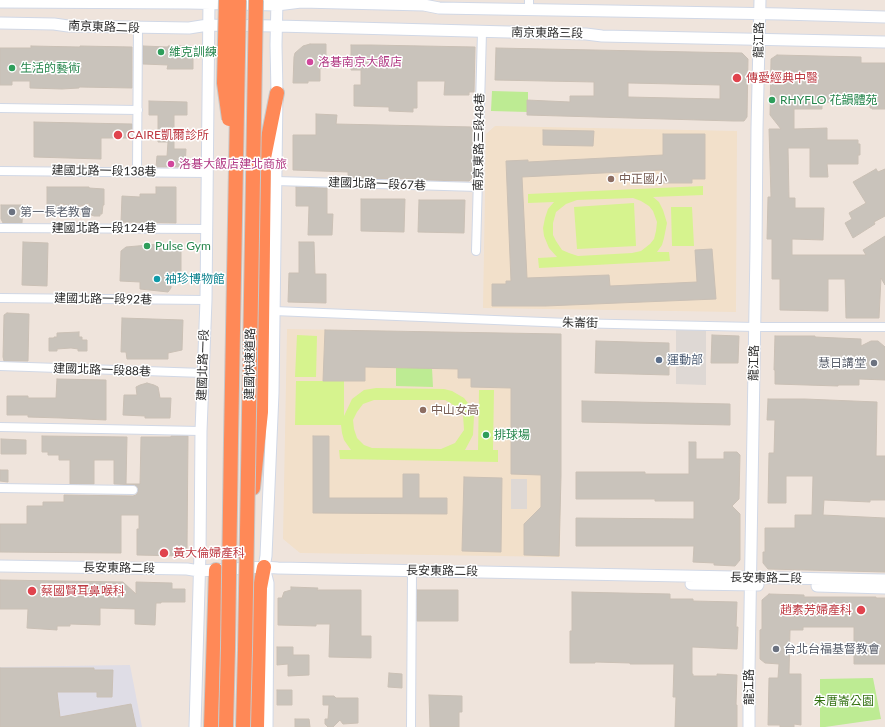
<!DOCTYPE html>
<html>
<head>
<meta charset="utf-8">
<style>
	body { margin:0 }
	canvas { display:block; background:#efe4dc }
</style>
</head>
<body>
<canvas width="885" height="727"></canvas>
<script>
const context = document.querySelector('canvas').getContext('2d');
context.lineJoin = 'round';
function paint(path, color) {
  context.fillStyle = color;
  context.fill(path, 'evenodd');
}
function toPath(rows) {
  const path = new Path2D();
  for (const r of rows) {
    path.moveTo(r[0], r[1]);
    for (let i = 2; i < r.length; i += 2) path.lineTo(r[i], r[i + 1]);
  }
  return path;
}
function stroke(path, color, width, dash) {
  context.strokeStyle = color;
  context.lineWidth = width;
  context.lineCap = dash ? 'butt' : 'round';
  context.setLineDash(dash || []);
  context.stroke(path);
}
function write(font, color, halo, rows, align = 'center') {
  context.font = font + ' Lato,"Noto Sans TC",sans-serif';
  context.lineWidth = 3;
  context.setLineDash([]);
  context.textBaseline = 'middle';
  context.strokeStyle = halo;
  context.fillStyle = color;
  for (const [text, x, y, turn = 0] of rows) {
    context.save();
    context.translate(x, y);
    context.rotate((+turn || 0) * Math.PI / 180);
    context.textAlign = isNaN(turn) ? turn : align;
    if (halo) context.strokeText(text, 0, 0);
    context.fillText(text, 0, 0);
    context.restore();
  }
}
paint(toPath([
	[130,665,142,727,0,727,0,667]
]), '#dfdde6');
paint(toPath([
	[495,126,737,131,736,312,483,308,486,134],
	[287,329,561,334,560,557,300,553,283,539]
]), '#f2e0ca');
paint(toPath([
	[492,91,528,92,528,112,491,111],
	[396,368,432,368,433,387,396,386],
	[873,678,881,719,825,727,820,727,820,679]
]), '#bdeb93');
paint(toPath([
	[703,186,703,195,653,197,659,202,663,210,667,223,664,238,662,245,657,252,669,252,670,261,539,268,538,258,557,257,549,248,544,236,543,228,545,218,548,209,554,202,528,203,528,194],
	[633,198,641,201,649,206,653,211,657,222,656,231,654,239,650,244,641,251,632,253,578,256,569,253,562,250,556,241,553,235,553,223,556,212,566,204,577,200],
	[634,203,636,246,577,249,574,207],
	[671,207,692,207,694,246,672,246],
	[297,335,317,336,316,377,295,377],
	[296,381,344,381,344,416,352,399,364,390,376,388,444,389,452,391,464,398,471,407,474,417,473,435,465,450,478,450,479,390,494,390,493,450,498,450,498,462,340,459,339,450,351,450,344,440,342,433,341,425,295,425],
	[374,400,445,400,452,404,463,415,464,430,455,443,441,449,372,448,364,445,357,438,354,429,353,420,357,412,363,404]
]), '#d6f38e');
paint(toPath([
	[676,329,706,330,706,385,676,384],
	[511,479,527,479,527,509,511,509]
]), '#ded8d4');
const building = toPath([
	[310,44,326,44,326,68,320,68,320,81,308,81,308,83,293,83,294,57,295,53,303,46,310,44],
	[351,45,371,45,475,47,474,92,469,92,469,95,444,95,445,81,417,81,417,108,413,108,413,112,389,111,389,107,354,106,354,85,361,85,361,70,351,70,351,45],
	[31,46,80,47,80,46,132,47,132,88,79,87,79,88,62,89,30,88,30,81,12,81,12,85,0,85,0,48,31,48,31,46],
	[143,46,168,47,168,46,186,46,193,55,193,69,167,69,168,65,143,64,143,46],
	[496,48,742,53,748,59,747,117,744,121,733,121,527,115,527,100,570,102,570,96,594,96,594,82,495,80,496,48],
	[628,83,720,85,720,99,628,97,628,83],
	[777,55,861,57,861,63,885,63,885,109,872,109,872,108,870,108,870,103,822,102,822,109,794,109,794,129,827,128,827,140,858,140,858,144,860,144,860,155,858,155,858,164,827,164,828,177,810,177,810,148,788,148,789,198,795,198,795,208,824,208,823,240,792,239,792,255,866,255,863,250,885,236,885,285,881,278,879,318,846,318,845,279,828,279,828,311,780,310,780,279,772,279,772,239,767,239,768,197,771,197,769,129,781,129,770,115,771,59,777,55],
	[149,101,187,102,187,115,174,115,174,149,186,149,185,167,156,167,157,156,167,156,168,142,158,142,158,115,149,115,149,101],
	[316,114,337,115,336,124,473,127,472,178,469,181,417,180,417,179,351,178,348,175,348,172,293,170,293,135,316,135,316,114],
	[34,122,132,124,132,133,127,133,127,138,101,138,101,159,34,157,34,122],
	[543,130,594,131,593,146,543,145,543,130],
	[663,134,705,134,705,179,692,179,692,183,662,183,663,170,522,177,527,278,609,275,610,286,697,282,695,250,712,249,716,299,545,306,492,306,492,284,506,284,506,281,511,281,506,161,528,160,528,162,663,155,663,134],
	[876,169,878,172,885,169,885,216,874,222,875,224,853,238,845,223,852,219,849,213,866,203,853,182,876,169],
	[47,187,89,187,89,188,104,189,104,205,103,205,102,214,100,214,100,216,94,216,89,214,89,203,78,207,71,207,60,203,60,214,47,214,47,187],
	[156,187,176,187,176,223,121,222,122,196,140,197,140,194,156,194,156,187],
	[296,187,327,188,327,214,333,214,332,235,308,235,309,206,296,206,296,187],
	[361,199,405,199,404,232,361,231,361,199],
	[419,200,465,200,464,233,418,232,419,200],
	[1,205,23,205,22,223,3,223,1,219,1,205],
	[23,242,48,243,47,286,22,285,23,242],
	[299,242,314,242,315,274,326,274,326,303,288,302,289,273,299,273,299,242],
	[160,244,181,250,181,281,171,281,171,288,168,292,140,289,140,282,120,281,121,251,126,247,160,244],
	[7,313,29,314,28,361,4,361,3,357,4,315,7,313],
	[122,318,183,320,182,350,168,353,168,359,127,359,126,352,121,352,122,318],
	[325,330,561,334,561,476,559,556,524,555,524,524,541,507,541,475,511,474,511,388,471,387,471,378,458,378,458,369,365,367,365,381,323,381,325,330],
	[79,332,79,337,82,337,82,340,87,340,87,351,78,351,78,349,71,348,57,349,57,351,49,351,49,338,54,338,54,337,57,337,57,333,79,332],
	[712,335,739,336,738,363,711,363,712,335],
	[775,336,815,336,815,337,861,339,861,346,871,341,878,341,885,347,885,380,859,379,859,385,838,385,838,386,775,384,775,370,774,370,775,336],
	[596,341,669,343,669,375,595,373,596,341],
	[57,379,106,380,106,420,61,418,28,417,28,415,7,415,7,396,28,396,28,398,56,398,57,379],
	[147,383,154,385,158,387,160,398,171,398,170,418,145,418,145,416,123,415,124,395,137,395,136,387,140,385,147,383],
	[768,399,805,399,877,402,876,456,885,456,885,500,870,500,870,502,824,500,823,515,885,518,885,572,768,569,763,563,763,552,765,552,765,528,795,528,795,515,812,515,813,476,786,476,786,503,768,503,769,453,774,453,775,420,767,420,768,399],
	[582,401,730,404,730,425,582,422,582,401],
	[42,436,127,437,126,484,140,484,141,437,171,437,171,436,188,436,187,550,180,556,137,555,137,529,139,529,139,515,121,515,121,553,0,552,0,524,27,524,27,506,43,506,43,502,64,502,64,495,133,496,136,495,138,492,138,488,135,485,114,484,114,460,94,460,94,484,70,484,70,460,59,460,59,455,48,455,48,452,42,452,42,436],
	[313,436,329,436,329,498,403,498,403,474,419,474,419,498,447,498,447,514,313,513,313,436],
	[1,439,26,440,26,454,1,454,1,439],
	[689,442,696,442,696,459,724,459,724,452,737,452,740,455,739,499,732,506,740,514,740,560,735,566,714,565,714,563,693,562,694,546,576,546,576,518,694,519,694,501,655,501,655,499,576,499,576,472,645,472,645,474,689,474,689,442],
	[0,470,8,470,8,482,0,481,0,470],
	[464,477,502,478,501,552,462,551,464,477],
	[0,580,123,582,136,594,136,582,172,583,172,589,185,589,185,602,161,602,161,603,156,603,155,625,135,624,135,609,100,608,100,625,70,624,70,626,57,626,57,630,27,628,28,609,0,609,0,580],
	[291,587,318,588,317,590,361,590,361,636,371,636,371,658,329,657,330,624,316,624,316,626,278,625,278,598,282,598,284,592,291,590,291,587],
	[417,590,458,590,458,621,417,621,417,590],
	[572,592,670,594,670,599,693,599,693,601,737,602,736,627,738,627,737,649,692,647,692,674,693,674,693,676,717,676,717,674,737,675,736,705,737,705,737,727,675,727,676,697,673,697,674,664,630,664,630,663,595,662,595,663,570,663,570,631,572,631,572,592],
	[769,594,804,595,804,597,876,597,876,598,885,598,885,664,854,664,854,627,803,627,803,630,790,630,789,674,801,674,801,725,794,724,794,727,780,727,780,725,768,725,769,678,778,678,779,664,765,663,760,659,760,630,762,629,762,600,769,594],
	[277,647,293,647,293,655,309,655,309,675,288,676,288,664,277,665,277,647],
	[0,668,94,668,94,670,113,670,112,697,97,697,97,692,57,692,60,717,131,704,136,727,0,727,0,668],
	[389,673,402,674,402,688,388,687,389,673],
	[277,690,292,690,292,705,277,705,277,690],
	[429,695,462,696,462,712,459,712,459,727,430,727,429,695],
	[323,696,334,696,336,698,358,698,358,723,343,724,340,720,333,727,328,727,325,724,325,719,328,719,329,705,323,705,323,696],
	[295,719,309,719,310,727,295,727,295,719]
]);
paint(building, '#c9c3bb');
stroke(building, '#cac0b5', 1);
const street = toPath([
	[529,10,529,0],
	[0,108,138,110],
	[0,171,207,173],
	[137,171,138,28],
	[276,181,478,187],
	[0,228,207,229],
	[476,251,482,32],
	[0,298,206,300],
	[274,311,568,323,755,327,885,327],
	[0,366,203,373],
	[0,427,201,431],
	[0,488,133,490],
	[411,727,412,570]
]);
const secondary = toPath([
	[0,2,189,3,277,5,301,2,424,5,439,8,782,14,885,17],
	[0,23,54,24,68,26,189,28,208,25,277,26,586,34,602,36,885,42],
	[0,566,187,569,199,571,264,567,278,568,885,580],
	[691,584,758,585],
	[817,586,885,588],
	[195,727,200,552,201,431,206,300,209,0],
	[267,727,268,590,268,583,264,567,266,556,273,393,277,93,276,45,277,0],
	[749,727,749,670,756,248,757,128,760,0]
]);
const highway = toPath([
	[253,488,261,412,264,158,277,93],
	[211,727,216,570],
	[257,727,260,588,264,567]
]);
stroke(street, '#d1d8e6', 10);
stroke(secondary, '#d1d8e6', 13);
stroke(highway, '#c8c8c8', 16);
stroke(street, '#fff', 8);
stroke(secondary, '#fff', 11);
stroke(highway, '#ff8957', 14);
const highwayBridge = toPath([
	[226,0,224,83,229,119],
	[226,727,228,648,231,440,239,0],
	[243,727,245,650,256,0]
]);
stroke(highwayBridge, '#c8c8c8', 16, []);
stroke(highwayBridge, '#ff8957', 14);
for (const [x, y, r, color] of [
	[161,52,4,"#2e9e5b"],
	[310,62,4,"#d1479c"],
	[12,68,4,"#2e9e5b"],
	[737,78,5,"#e0444e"],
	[772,100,4,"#2e9e5b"],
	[118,135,5,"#e0444e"],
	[171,164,4,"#d1479c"],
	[611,179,4,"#8d6e63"],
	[12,212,4,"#6b7280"],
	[147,246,4,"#2e9e5b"],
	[157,279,4,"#0f9aa8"],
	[659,360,4,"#5c6f8a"],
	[874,363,4,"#6b7280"],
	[423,410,4,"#8d6e63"],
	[486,435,4,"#2e9e5b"],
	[164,553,5,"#e0444e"],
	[32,591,5,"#e0444e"],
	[861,610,5,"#e0444e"],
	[776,649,4,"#6b7280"]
]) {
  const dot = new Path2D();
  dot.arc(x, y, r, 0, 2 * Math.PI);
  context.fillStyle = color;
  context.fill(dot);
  stroke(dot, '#fff', 1.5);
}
write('12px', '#2b2b2b', '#fff', [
	["南京東路二段",104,27,2],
	["南京東路三段",547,33,1],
	["龍江路",759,40,-89],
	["南京東路三段48巷",479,142,-89],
	["建國北路一段138巷",104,171,1],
	["建國北路一段67巷",377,184,2],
	["建國北路一段124巷",104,228],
	["建國北路一段92巷",103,299,1],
	["朱崙街",580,323,1],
	["龍江路",754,363,-89],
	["建國快速道路",250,364,-89],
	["建國北路一段",203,365,-88],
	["建國北路一段88巷",102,370,2],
	["長安東路二段",119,568,1],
	["長安東路二段",442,571,1],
	["長安東路二段",766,578,1],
	["龍江路",749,687,-90]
]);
write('12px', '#27864d', '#fff', [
	["維克訓練",169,52],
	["生活的藝術",20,68],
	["RHYFLO 花韻體苑",780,100],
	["Pulse Gym",155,246],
	["排球場",494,435]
], 'left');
write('12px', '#b23c85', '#fff', [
	["洛碁南京大飯店",318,62],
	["洛碁大飯店建北商旅",179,164]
], 'left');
write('12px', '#be3a42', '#fff', [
	["傳愛經典中醫",746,78],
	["CAIRE凱爾診所",127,135],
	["黃大倫婦產科",173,553],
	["蔡國賢耳鼻喉科",41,591],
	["趙素芳婦產科",852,610,"right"]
], 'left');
write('12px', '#785e54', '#fff', [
	["中正國小",619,179],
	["中山女高",431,410]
], 'left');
write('12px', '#5b616d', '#fff', [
	["第一長老教會",20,212],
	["慧日講堂",866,363,"right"],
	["台北台福基督教會",784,649]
], 'left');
write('12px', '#0d838f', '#fff', [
	["袖珍博物館",165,279]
], 'left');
write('12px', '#4e5e75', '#fff', [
	["運動部",667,360]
], 'left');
write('12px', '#337112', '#fff', [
	["朱厝崙公園",844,701]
]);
</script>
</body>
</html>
